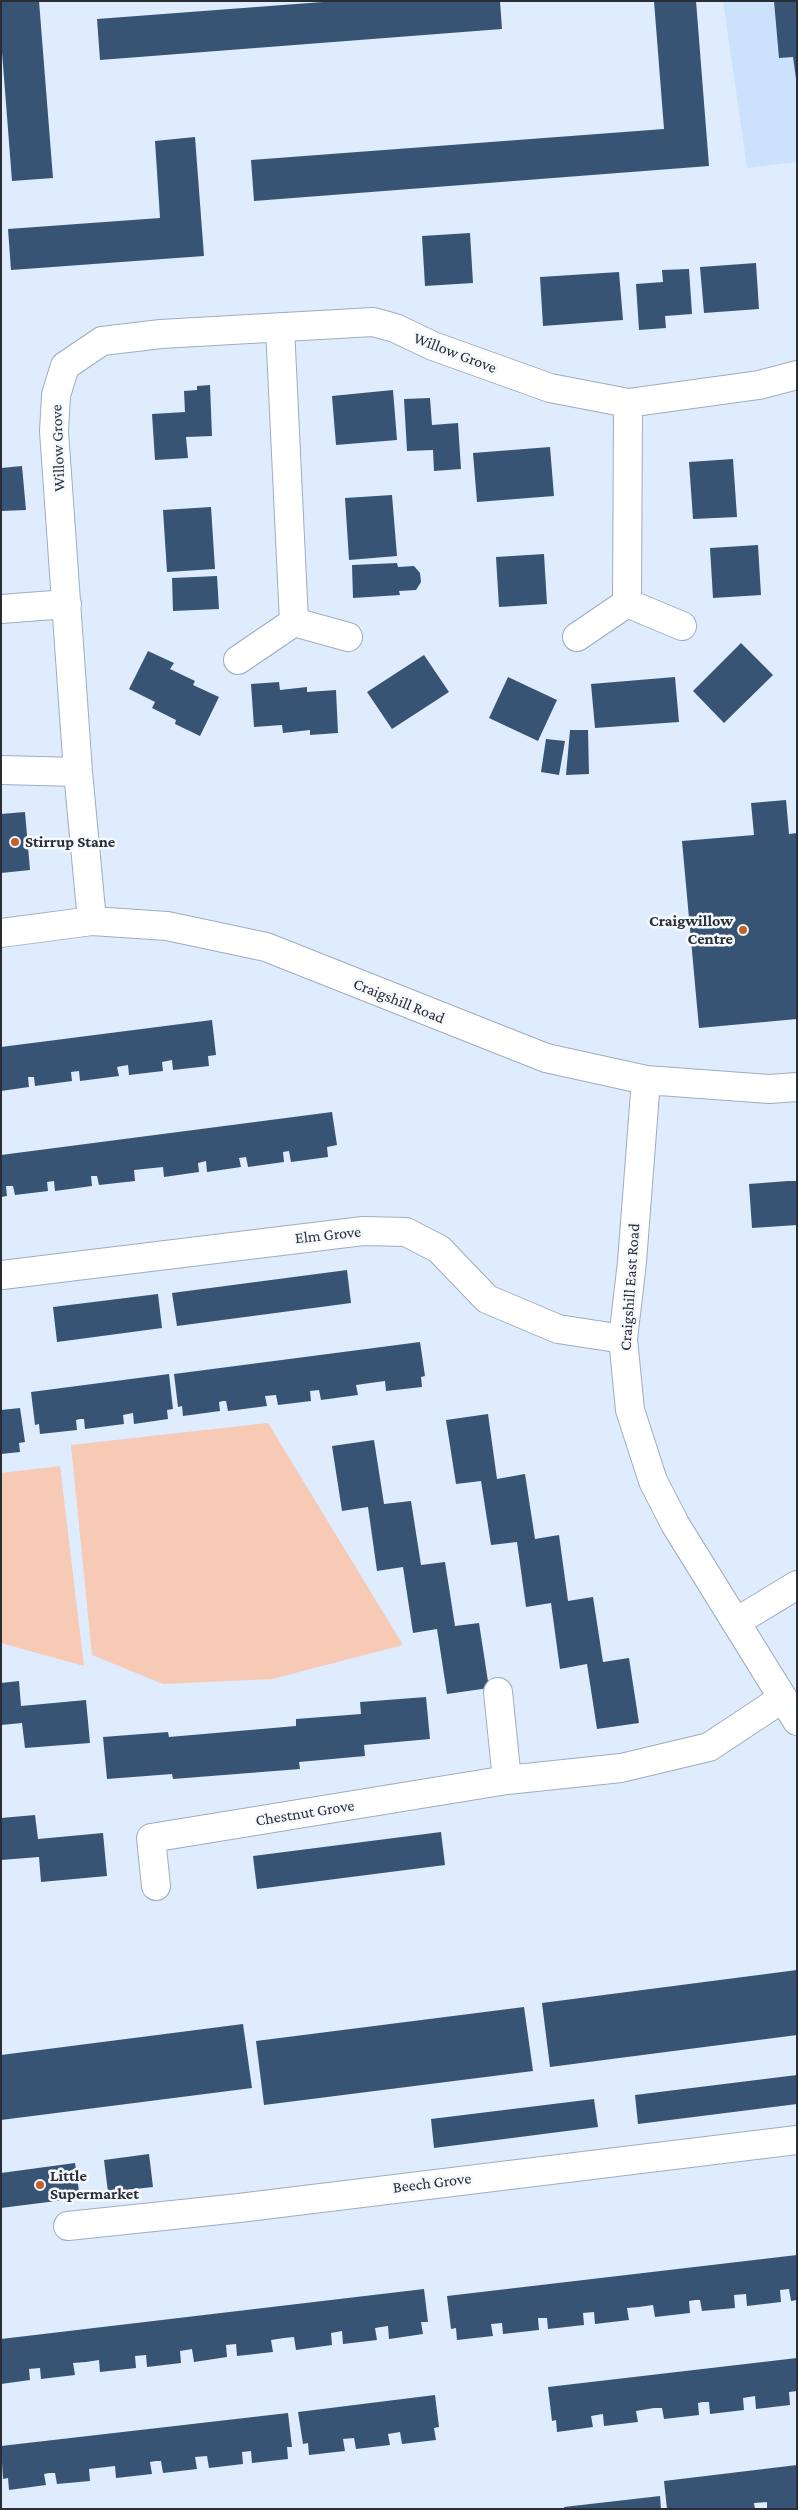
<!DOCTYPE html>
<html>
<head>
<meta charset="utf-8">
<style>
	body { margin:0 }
	#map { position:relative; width:798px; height:2510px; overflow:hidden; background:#dfecfd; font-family:"Crimson Pro",serif }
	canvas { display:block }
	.frame { position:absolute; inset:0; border:2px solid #282e36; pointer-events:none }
</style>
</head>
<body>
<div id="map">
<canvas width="798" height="2510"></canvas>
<div class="frame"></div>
</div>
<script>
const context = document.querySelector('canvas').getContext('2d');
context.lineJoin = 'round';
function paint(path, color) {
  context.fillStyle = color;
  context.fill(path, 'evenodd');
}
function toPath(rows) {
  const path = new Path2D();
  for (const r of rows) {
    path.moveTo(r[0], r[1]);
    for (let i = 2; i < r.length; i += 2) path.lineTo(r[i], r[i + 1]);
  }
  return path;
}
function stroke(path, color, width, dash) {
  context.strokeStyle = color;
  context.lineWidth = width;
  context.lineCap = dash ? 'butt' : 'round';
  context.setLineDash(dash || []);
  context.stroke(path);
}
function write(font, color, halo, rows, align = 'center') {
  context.font = font + ' "Crimson Pro",serif';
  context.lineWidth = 5;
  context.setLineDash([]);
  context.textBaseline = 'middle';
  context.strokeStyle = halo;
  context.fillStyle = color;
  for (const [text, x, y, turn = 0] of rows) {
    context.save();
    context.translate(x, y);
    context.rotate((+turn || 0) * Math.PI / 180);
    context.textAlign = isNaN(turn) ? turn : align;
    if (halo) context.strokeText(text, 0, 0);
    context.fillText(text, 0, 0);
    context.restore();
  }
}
paint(toPath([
	[723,1,797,1,797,162,747,168]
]), '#cce2fc');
paint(toPath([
	[268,1423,403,1645,272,1679,163,1684,92,1655,71,1445],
	[60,1466,84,1666,1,1643,1,1473]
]), '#f6cab5');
paint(toPath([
	[1,1,39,1,53,178,12,181,1,39],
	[336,1,500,1,502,29,100,60,97,19],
	[654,1,696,1,709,166,254,201,251,160,664,129],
	[774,1,797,1,797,86,793,57,779,58],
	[195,137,204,256,11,270,8,229,160,218,155,141],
	[470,233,473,283,425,286,422,236],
	[756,263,759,309,704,313,700,267],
	[689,269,692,314,665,316,666,328,639,330,636,284,663,282,662,270],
	[619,272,623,320,543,326,540,277],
	[210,385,212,436,186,437,188,458,155,460,152,414,185,412,184,391,197,390,197,386],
	[393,390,397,440,336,445,332,396],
	[430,398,432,425,458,423,461,469,434,471,433,450,407,451,404,399],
	[550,447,554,496,477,502,473,453],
	[733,459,737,517,693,519,689,462],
	[22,466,26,510,1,511,1,468],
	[392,495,397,556,349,560,345,498],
	[211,507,215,569,167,572,163,510],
	[758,545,761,595,713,598,710,548],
	[544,554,547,604,499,607,496,557],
	[397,563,398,567,414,566,420,573,421,582,416,590,399,591,400,595,353,598,352,565],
	[217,576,219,609,173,611,172,578],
	[741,643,773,675,724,723,693,691],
	[148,651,174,663,170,669,195,681,193,685,219,697,200,736,175,724,176,720,152,708,155,702,129,689],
	[424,655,449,692,392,729,367,692],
	[508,677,557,700,538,741,489,718],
	[675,677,679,722,595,728,591,684],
	[279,682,280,690,307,687,307,692,336,690,338,733,310,735,310,730,283,733,282,725,254,727,251,684],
	[570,730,588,730,589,774,566,775],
	[546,739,565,741,559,775,541,772],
	[786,800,789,834,797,833,797,1019,699,1028,682,841,754,835,751,803],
	[25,812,30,870,1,873,1,814],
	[212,1020,216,1055,208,1056,209,1066,173,1070,172,1060,162,1062,163,1071,129,1075,128,1065,122,1066,117,1067,119,1076,80,1081,79,1071,71,1072,72,1081,35,1086,34,1077,28,1077,29,1087,1,1091,1,1047],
	[332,1112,337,1145,327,1147,328,1157,291,1162,289,1151,283,1152,284,1162,248,1167,246,1157,239,1158,241,1167,207,1172,206,1161,198,1163,199,1172,164,1177,163,1167,134,1170,135,1181,99,1185,97,1176,91,1176,92,1186,55,1191,54,1181,47,1182,48,1191,15,1195,13,1186,6,1186,7,1196,1,1197,1,1155],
	[788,1181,797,1181,797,1225,752,1228,749,1184],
	[347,1270,351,1303,177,1326,172,1293],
	[158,1294,162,1328,57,1342,53,1307],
	[420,1342,425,1376,421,1377,422,1387,386,1391,385,1381,370,1383,356,1385,358,1395,321,1400,319,1390,310,1391,311,1401,278,1405,276,1395,265,1396,267,1406,228,1411,226,1401,223,1401,219,1402,220,1411,183,1416,182,1406,178,1407,174,1374],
	[169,1374,173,1409,167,1410,168,1419,134,1424,133,1413,123,1415,124,1424,85,1429,84,1419,80,1419,76,1420,77,1430,40,1434,39,1424,35,1425,31,1392],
	[20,1408,25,1442,19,1443,20,1452,1,1454,1,1410],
	[488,1414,497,1479,525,1474,535,1539,559,1535,568,1601,593,1597,603,1662,629,1658,639,1723,597,1729,587,1664,560,1669,551,1603,526,1607,517,1542,491,1545,481,1481,456,1484,446,1420],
	[374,1440,384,1504,411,1501,421,1565,445,1562,455,1626,479,1623,489,1688,447,1694,437,1629,413,1633,403,1567,377,1571,368,1507,342,1511,332,1446],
	[19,1681,21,1706,86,1700,90,1743,25,1748,22,1723,1,1725,1,1683],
	[426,1697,430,1739,364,1745,365,1756,299,1762,300,1769,173,1779,172,1774,107,1779,103,1737,168,1732,169,1737,296,1726,296,1719,361,1714,360,1702],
	[35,1815,38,1839,103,1833,107,1876,41,1882,39,1857,1,1860,1,1818],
	[441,1832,445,1865,257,1889,253,1856],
	[797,1970,797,2035,550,2067,542,2003],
	[524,2007,533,2071,264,2105,256,2041],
	[243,2024,252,2088,1,2120,1,2055],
	[797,2075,797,2104,638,2124,635,2095],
	[594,2099,598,2127,434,2148,431,2119],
	[149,2154,153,2187,108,2192,104,2160],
	[75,2163,80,2198,1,2208,1,2173],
	[797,2255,797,2300,791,2301,789,2289,780,2290,781,2302,747,2306,746,2294,734,2295,735,2308,702,2311,700,2300,695,2300,689,2301,690,2313,655,2317,653,2305,639,2307,627,2308,629,2320,595,2324,594,2312,583,2313,584,2325,548,2329,547,2318,538,2318,539,2330,503,2334,502,2323,491,2324,493,2336,457,2340,456,2328,451,2329,447,2296],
	[424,2289,428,2322,421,2322,423,2334,389,2339,388,2326,381,2327,375,2328,377,2340,343,2344,342,2331,331,2333,332,2345,296,2350,294,2337,284,2338,271,2340,273,2352,237,2356,236,2344,226,2345,227,2357,194,2362,192,2349,180,2351,181,2363,147,2367,146,2355,135,2356,136,2368,100,2372,99,2360,86,2362,73,2363,75,2375,41,2379,40,2368,29,2369,30,2380,1,2384,1,2339],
	[797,2358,797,2391,789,2392,790,2405,756,2409,755,2396,743,2398,744,2410,710,2414,709,2402,703,2402,698,2403,699,2415,664,2419,662,2408,654,2408,636,2411,638,2422,604,2426,603,2414,591,2416,593,2427,557,2432,556,2420,552,2421,548,2387],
	[435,2395,439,2427,434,2428,436,2440,402,2444,400,2432,388,2434,390,2445,356,2449,354,2438,343,2439,345,2451,309,2455,308,2443,303,2444,298,2412],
	[288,2413,292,2447,287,2447,288,2459,252,2463,251,2451,242,2452,243,2464,209,2468,207,2456,195,2457,197,2469,163,2473,161,2461,156,2461,150,2462,152,2474,116,2478,115,2466,89,2469,90,2481,57,2484,55,2473,49,2473,44,2474,46,2485,9,2490,8,2478,3,2479,1,2446],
	[797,2465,797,2509,767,2509,767,2502,754,2503,755,2509,667,2509,664,2481],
	[660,2496,661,2509,564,2509,564,2507]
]), '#385474');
const minor = toPath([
	[280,327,294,622,348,637],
	[627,603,682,626],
	[1,609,67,604],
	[577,637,627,603,628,403],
	[238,660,294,622],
	[1,770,78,772],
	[92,921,78,772,54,431,56,395,65,366,102,341,161,334,373,322,395,328,433,346,550,388,628,403,759,385,797,375],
	[1,933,92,921,167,926,266,947,546,1058,646,1080,769,1089,797,1087],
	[646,1080,632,1262,623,1339,630,1410,653,1481,675,1524,797,1721],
	[2,1275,363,1231,406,1232,439,1249,487,1299,558,1329,623,1339],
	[736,1622,797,1585],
	[498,1692,507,1780],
	[156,1886,151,1838,507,1780,621,1768,709,1747,783,1698],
	[68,2226,239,2208,797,2140]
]);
stroke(minor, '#9dadc0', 30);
stroke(minor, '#fff', 28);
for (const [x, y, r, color] of [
	[15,842,5,"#c36026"],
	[743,930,5,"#c36026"],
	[40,2185,5,"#c36026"]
]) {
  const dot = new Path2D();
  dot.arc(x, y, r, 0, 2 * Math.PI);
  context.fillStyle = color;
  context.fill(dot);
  stroke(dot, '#f5f9fd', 2);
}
write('16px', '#282e36', '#f5f9fd', [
	["Willow Grove",455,353,21],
	["Willow Grove",58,448,-92],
	["Craigshill Road",399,1001,22],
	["Elm Grove",328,1235,-6],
	["Craigshill East Road",630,1287,-86],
	["Chestnut Grove",305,1813,-9],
	["Beech Grove",432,2183,-7]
]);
write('bold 16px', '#282e36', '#f5f9fd', [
	["Stirrup Stane",25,842],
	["Craigwillow",733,921,"right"],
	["Centre",733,939,"right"],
	["Little",50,2176],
	["Supermarket",50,2194]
], 'left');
</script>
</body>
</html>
